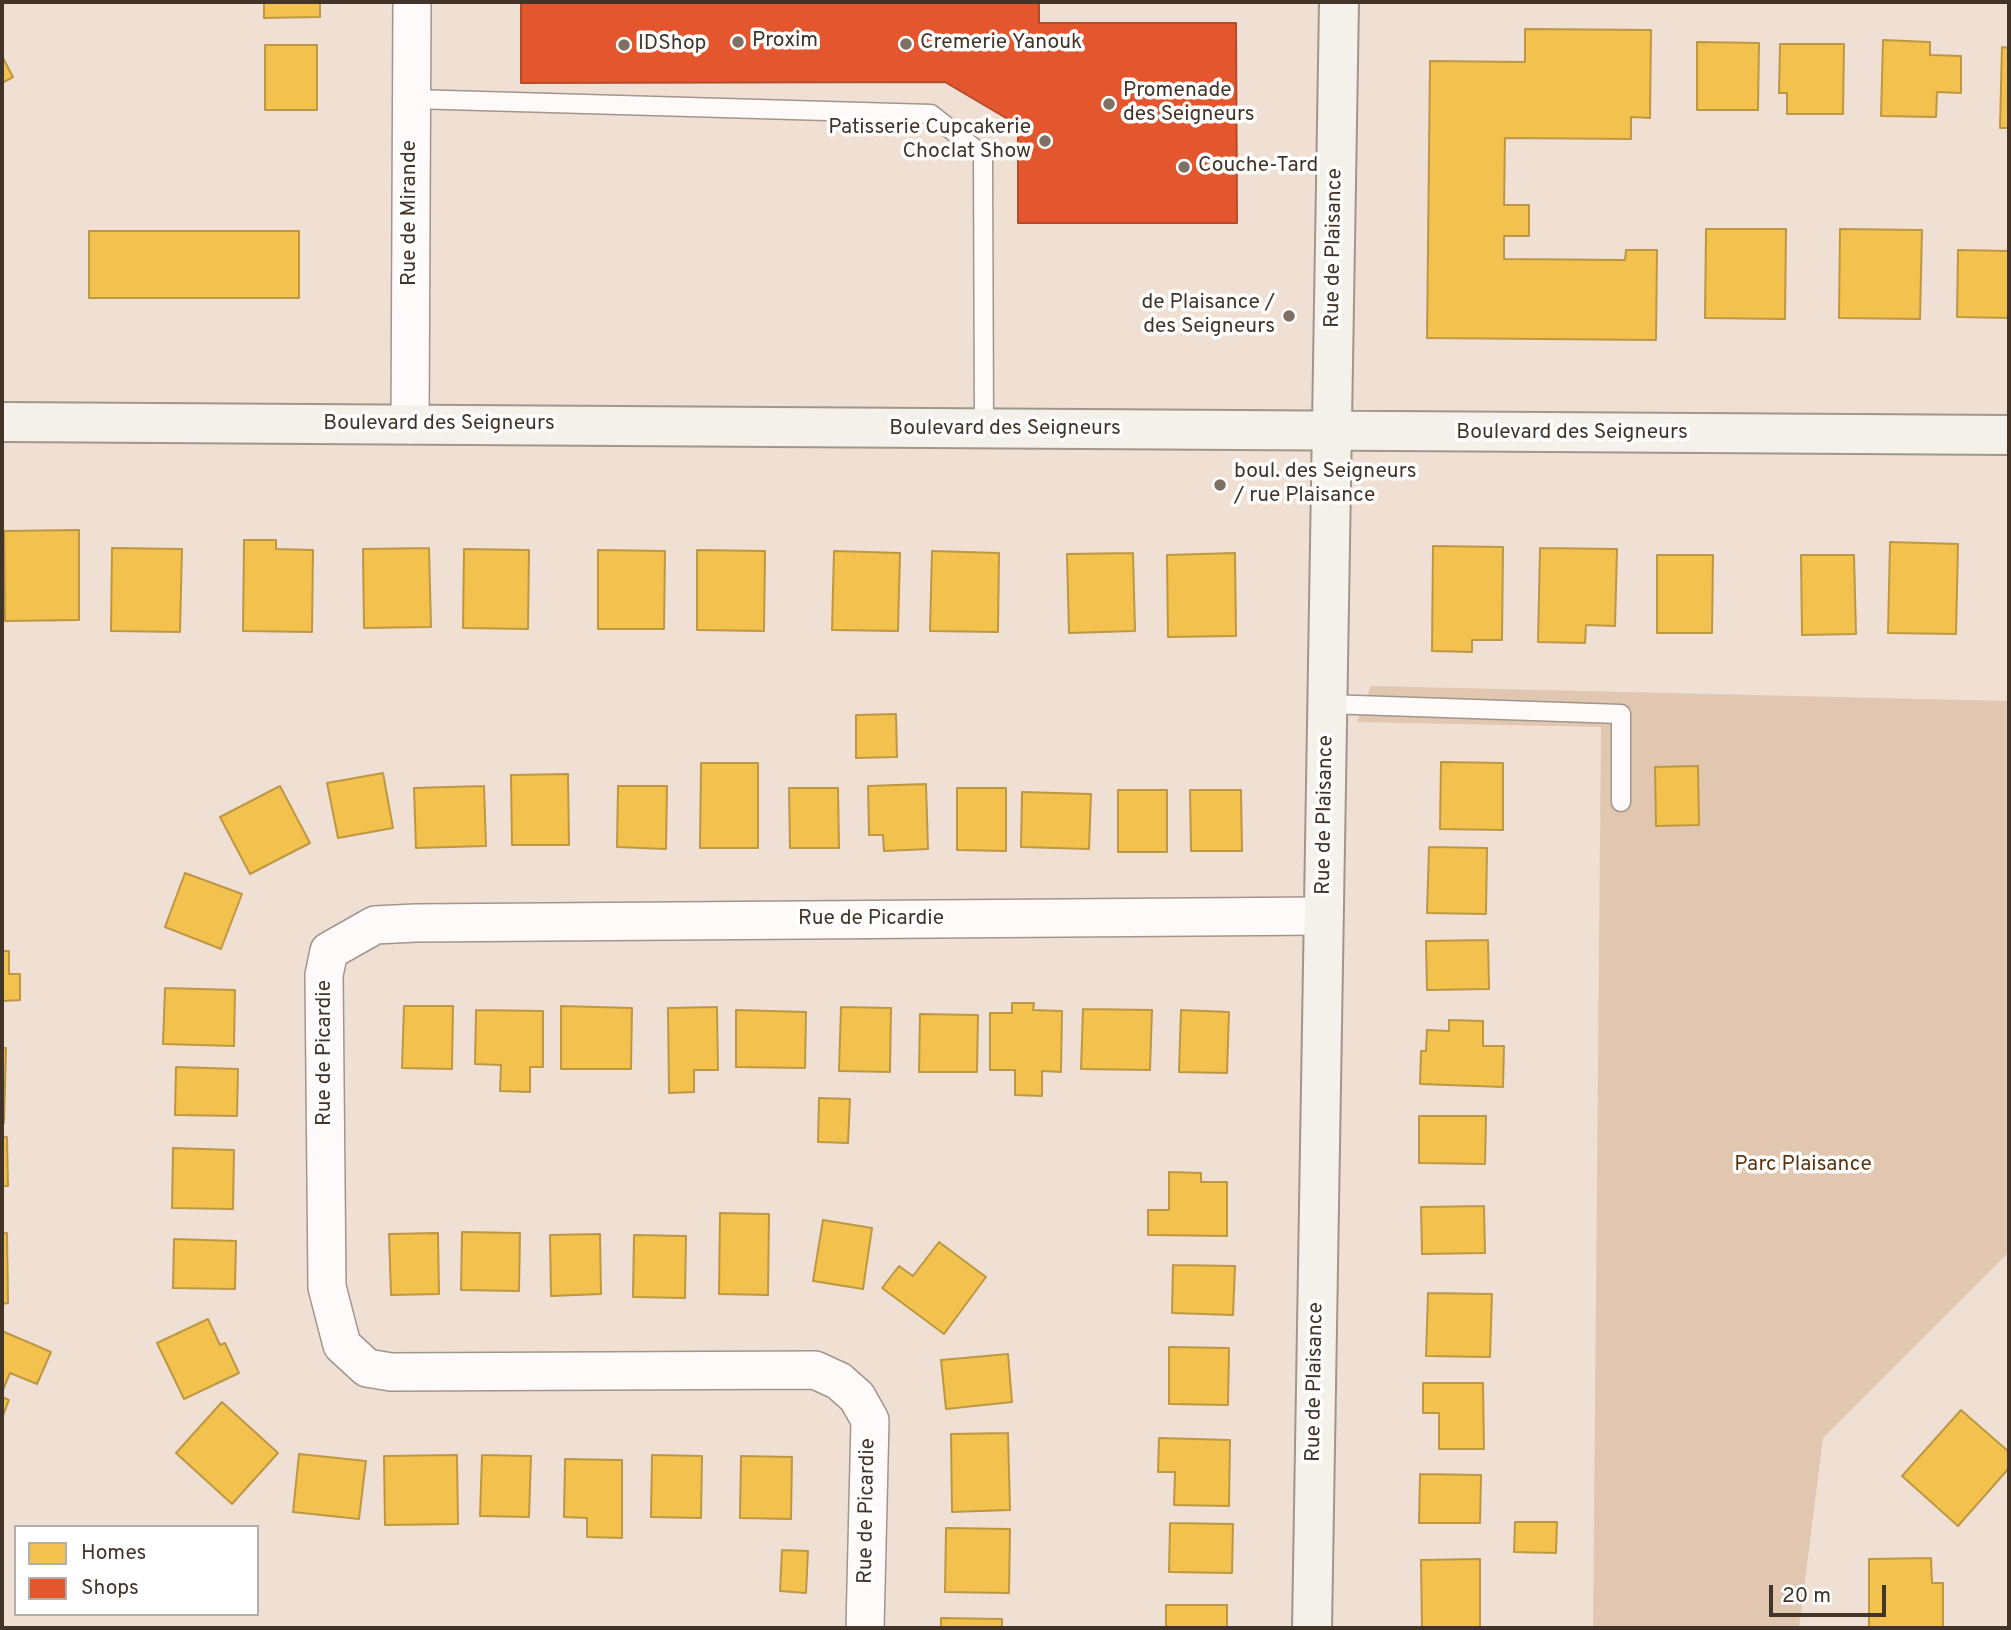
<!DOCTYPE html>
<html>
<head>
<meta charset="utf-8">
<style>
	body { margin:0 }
	#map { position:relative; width:2011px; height:1630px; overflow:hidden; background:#f0e0d4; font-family:Overpass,sans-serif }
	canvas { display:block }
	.frame { position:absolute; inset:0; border:4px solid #423428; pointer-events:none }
	.legend { position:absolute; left:14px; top:1525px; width:245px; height:91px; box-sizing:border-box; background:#fff; border:2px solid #b3aea9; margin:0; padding:9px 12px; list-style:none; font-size:21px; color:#423428 }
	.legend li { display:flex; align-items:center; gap:14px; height:35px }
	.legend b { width:35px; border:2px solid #b3aea9 }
	.scale { position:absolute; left:1769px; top:1585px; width:117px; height:32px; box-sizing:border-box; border:4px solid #423428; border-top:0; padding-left:9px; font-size:21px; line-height:24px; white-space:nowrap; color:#423428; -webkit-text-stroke:5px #fff; paint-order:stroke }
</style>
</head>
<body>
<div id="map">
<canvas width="2011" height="1630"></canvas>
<div class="frame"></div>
<ul class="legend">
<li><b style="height:19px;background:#f2c14e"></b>Homes</li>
<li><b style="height:19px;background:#e4572e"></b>Shops</li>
</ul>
<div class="scale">20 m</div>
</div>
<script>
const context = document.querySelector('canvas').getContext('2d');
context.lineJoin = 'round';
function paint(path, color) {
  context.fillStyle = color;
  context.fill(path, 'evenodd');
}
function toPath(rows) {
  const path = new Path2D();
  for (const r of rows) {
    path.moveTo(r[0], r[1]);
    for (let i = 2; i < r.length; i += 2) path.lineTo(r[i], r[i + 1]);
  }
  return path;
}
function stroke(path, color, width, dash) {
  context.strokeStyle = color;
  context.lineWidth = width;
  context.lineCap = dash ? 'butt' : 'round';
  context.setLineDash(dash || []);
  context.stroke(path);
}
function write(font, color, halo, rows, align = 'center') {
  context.font = font + ' Overpass,sans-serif';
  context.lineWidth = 7;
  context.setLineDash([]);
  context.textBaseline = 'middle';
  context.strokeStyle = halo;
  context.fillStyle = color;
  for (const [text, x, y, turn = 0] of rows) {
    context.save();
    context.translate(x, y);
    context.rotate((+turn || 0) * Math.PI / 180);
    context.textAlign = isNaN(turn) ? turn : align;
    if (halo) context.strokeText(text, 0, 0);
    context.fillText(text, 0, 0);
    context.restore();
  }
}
paint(toPath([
	[1371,686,2009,701,2009,1252,1823,1438,1799,1628,1593,1628,1601,727,1357,722]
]), '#e1c6b0');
const homes = toPath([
	[264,2,320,2,320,17,264,18,264,2],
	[1525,29,1651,30,1650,118,1631,117,1631,139,1505,138,1504,205,1529,205,1529,236,1504,236,1504,259,1625,260,1626,250,1657,250,1656,340,1427,338,1430,61,1525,62,1525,29],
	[1883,40,1930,42,1930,55,1961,56,1961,93,1937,92,1936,117,1881,116,1883,40],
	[1697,42,1759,43,1758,110,1697,110,1697,42],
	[1780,44,1844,44,1843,114,1787,114,1787,93,1779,93,1780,44],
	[265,45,317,45,317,110,265,110,265,45],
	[2002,47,2009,48,2009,128,2000,128,2002,47],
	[2,56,13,77,2,83,2,56],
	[1706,229,1786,229,1785,319,1705,318,1706,229],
	[1840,229,1922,230,1920,319,1839,318,1840,229],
	[89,231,299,231,299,298,89,298,89,231],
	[1958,250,2009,251,2009,318,1957,317,1958,250],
	[79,530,79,620,5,621,4,531,79,530],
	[244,540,276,540,276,549,313,550,312,632,243,631,244,540],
	[1890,542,1958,544,1956,634,1888,633,1890,542],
	[1433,546,1503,547,1502,640,1472,640,1472,652,1432,651,1433,546],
	[112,548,182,549,180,632,111,631,112,548],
	[429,548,431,627,364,628,363,549,429,548],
	[1540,548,1617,549,1615,626,1586,625,1585,643,1538,642,1540,548],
	[464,549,529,550,528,629,463,628,464,549],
	[598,550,665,551,664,629,598,629,598,550],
	[697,550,765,551,764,631,697,630,697,550],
	[834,551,900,553,898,631,832,630,834,551],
	[932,551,999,553,998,632,930,631,932,551],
	[1133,553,1135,631,1069,633,1067,554,1133,553],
	[1235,553,1236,636,1168,637,1167,555,1235,553],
	[1657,555,1713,555,1712,633,1657,633,1657,555],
	[1801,555,1854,555,1856,634,1802,635,1801,555],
	[896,714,897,757,856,758,856,715,896,714],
	[1441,762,1503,763,1503,830,1440,829,1441,762],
	[701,763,758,763,758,848,700,848,701,763],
	[1698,766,1699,825,1656,826,1655,767,1698,766],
	[383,773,393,828,338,838,327,783,383,773],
	[568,774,569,845,512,845,511,775,568,774],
	[926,784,928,849,884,851,883,835,869,835,868,786,926,784],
	[280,786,310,843,250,874,220,817,280,786],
	[484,786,486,846,416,848,414,788,484,786],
	[618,786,667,786,666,849,617,847,618,786],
	[789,788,838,788,839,848,790,848,789,788],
	[957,788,1006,788,1006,851,957,850,957,788],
	[1118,790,1167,790,1167,852,1118,852,1118,790],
	[1190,790,1241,790,1242,851,1191,851,1190,790],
	[1022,792,1091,794,1089,849,1021,847,1022,792],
	[1429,847,1487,848,1486,914,1427,913,1429,847],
	[185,873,242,894,221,949,165,927,185,873],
	[1488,940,1489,989,1427,990,1426,941,1488,940],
	[2,951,9,951,9,974,20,974,20,1000,2,1001,2,1027,2,951],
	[165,988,235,990,234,1046,163,1044,165,988],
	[1012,1003,1034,1003,1033,1010,1062,1011,1061,1072,1042,1071,1042,1096,1015,1095,1015,1070,990,1070,990,1013,1012,1013,1012,1003],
	[404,1006,453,1006,452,1069,402,1068,404,1006],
	[561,1006,632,1008,631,1069,561,1069,561,1006],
	[717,1007,718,1070,694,1070,694,1092,669,1093,668,1008,717,1007],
	[841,1007,891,1008,890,1072,839,1071,841,1007],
	[1083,1009,1152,1010,1150,1070,1081,1069,1083,1009],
	[476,1010,543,1011,543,1067,530,1067,530,1092,500,1091,501,1065,475,1064,476,1010],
	[736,1010,806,1012,805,1068,736,1067,736,1010],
	[1181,1010,1229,1012,1227,1073,1179,1072,1181,1010],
	[920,1014,978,1015,977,1072,919,1072,920,1014],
	[1449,1020,1483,1021,1483,1046,1504,1046,1503,1087,1420,1084,1421,1051,1426,1051,1427,1030,1449,1031,1449,1020],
	[2,1048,6,1048,4,1123,2,1123,2,1048],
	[176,1067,238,1069,237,1116,175,1115,176,1067],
	[819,1098,850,1099,848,1143,818,1142,819,1098],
	[1419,1116,1486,1116,1485,1164,1419,1163,1419,1116],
	[2,1137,7,1137,8,1186,2,1186,2,1137],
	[173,1148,234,1150,233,1209,172,1208,173,1148],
	[1169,1172,1201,1173,1201,1182,1227,1182,1227,1236,1148,1235,1148,1210,1169,1210,1169,1172],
	[1484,1206,1485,1253,1422,1254,1421,1207,1484,1206],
	[720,1213,769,1214,768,1295,719,1294,720,1213],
	[823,1220,872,1228,863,1289,813,1281,823,1220],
	[462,1232,520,1233,519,1291,461,1290,462,1232],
	[2,1233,7,1233,8,1303,2,1304,2,1233],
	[438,1233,439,1294,391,1295,389,1234,438,1233],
	[600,1234,601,1294,551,1296,550,1235,600,1234],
	[634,1235,686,1236,685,1298,633,1297,634,1235],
	[174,1239,236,1241,235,1289,173,1288,174,1239],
	[939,1242,986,1277,944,1334,882,1288,899,1266,913,1276,939,1242],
	[1173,1265,1235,1266,1233,1315,1172,1313,1173,1265],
	[1428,1293,1492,1294,1490,1357,1426,1356,1428,1293],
	[208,1319,220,1345,225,1343,239,1373,184,1399,157,1343,208,1319],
	[2,1331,51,1352,37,1384,10,1373,2,1392,2,1331],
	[1169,1347,1229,1348,1228,1405,1169,1404,1169,1347],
	[1008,1354,1012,1402,946,1409,941,1360,1008,1354],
	[1423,1383,1483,1383,1484,1449,1439,1449,1439,1413,1423,1413,1423,1383],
	[2,1397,9,1400,2,1418,2,1397],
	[222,1402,278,1453,232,1504,176,1453,222,1402],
	[1961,1410,2009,1452,2009,1468,1958,1526,1902,1476,1961,1410],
	[1008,1433,1010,1510,952,1512,951,1434,1008,1433],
	[1159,1438,1230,1440,1229,1506,1174,1505,1175,1472,1158,1472,1159,1438],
	[299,1454,366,1461,359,1519,293,1512,299,1454],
	[457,1455,458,1524,385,1525,384,1456,457,1455],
	[482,1455,531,1456,529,1517,480,1516,482,1455],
	[652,1455,702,1456,701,1518,651,1517,652,1455],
	[741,1456,792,1457,791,1519,740,1518,741,1456],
	[565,1459,622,1460,622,1538,587,1537,587,1518,564,1517,565,1459],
	[1420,1474,1481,1475,1480,1523,1419,1523,1420,1474],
	[1515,1522,1557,1522,1556,1553,1514,1552,1515,1522],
	[1170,1523,1233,1524,1232,1573,1169,1572,1170,1523],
	[946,1528,1010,1529,1009,1593,945,1592,946,1528],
	[782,1550,808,1551,806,1593,780,1591,782,1550],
	[1931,1558,1932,1583,1943,1583,1943,1628,1869,1628,1869,1559,1931,1558],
	[1480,1559,1480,1628,1422,1628,1421,1560,1480,1559],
	[1166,1605,1227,1605,1227,1628,1166,1628,1166,1605],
	[941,1618,1002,1619,1002,1628,941,1628,941,1618]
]);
paint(homes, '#f2c14e');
stroke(homes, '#bd9743', 2);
const shops = toPath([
	[521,2,1039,2,1039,23,1236,23,1237,223,1018,223,1018,125,945,82,521,83,521,2]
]);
paint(shops, '#e4572e');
stroke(shops, '#b34c2c', 2);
const lane = toPath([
	[412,99,931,114,983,155,984,430],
	[1327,704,1621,714,1621,802]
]);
const street = toPath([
	[410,425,412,2],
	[865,1628,870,1420,857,1397,839,1381,815,1370,391,1372,367,1368,342,1345,327,1287,324,975,329,951,375,925,416,923,1324,916]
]);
const secondary = toPath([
	[2,422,2009,435],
	[1312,1628,1339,2]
]);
stroke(lane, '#a2958b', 21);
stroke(street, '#a2958b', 40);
stroke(secondary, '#a2958b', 42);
stroke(lane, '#fdfaf9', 18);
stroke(street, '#fdfaf9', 37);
stroke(secondary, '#f3f1ea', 38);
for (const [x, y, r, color] of [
	[738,42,7,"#7f7064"],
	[906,44,7,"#7f7064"],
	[624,45,7,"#7f7064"],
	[1109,104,7,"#7f7064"],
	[1045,141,7,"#7f7064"],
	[1184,167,7,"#7f7064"],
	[1289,316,7,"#7f7064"],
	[1220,485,7,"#7f7064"]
]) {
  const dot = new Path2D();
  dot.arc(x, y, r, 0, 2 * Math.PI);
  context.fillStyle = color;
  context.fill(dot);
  stroke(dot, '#fff', 2.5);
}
write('21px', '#423428', '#fff', [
	["Proxim",752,42],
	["Cremerie Yanouk",920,44],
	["IDShop",638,45],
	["Promenade",1123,92],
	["des Seigneurs",1123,116],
	["Patisserie Cupcakerie",1031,129,"right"],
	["Choclat Show",1031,153,"right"],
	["Couche-Tard",1198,167],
	["de Plaisance /",1275,304,"right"],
	["des Seigneurs",1275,328,"right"],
	["boul. des Seigneurs",1234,473],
	["/ rue Plaisance",1234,497]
], 'left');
write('21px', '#423428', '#fff', [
	["Rue de Mirande",411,213,-90],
	["Rue de Plaisance",1335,248,-89],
	["Boulevard des Seigneurs",439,425],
	["Boulevard des Seigneurs",1005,430],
	["Boulevard des Seigneurs",1572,434],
	["Rue de Plaisance",1326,815,-89],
	["Rue de Picardie",871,920],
	["Rue de Picardie",326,1053,-90],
	["Rue de Plaisance",1316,1382,-89],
	["Rue de Picardie",868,1511,-89]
]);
write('21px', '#5b340f', '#fff', [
	["Parc Plaisance",1803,1166]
]);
</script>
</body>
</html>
